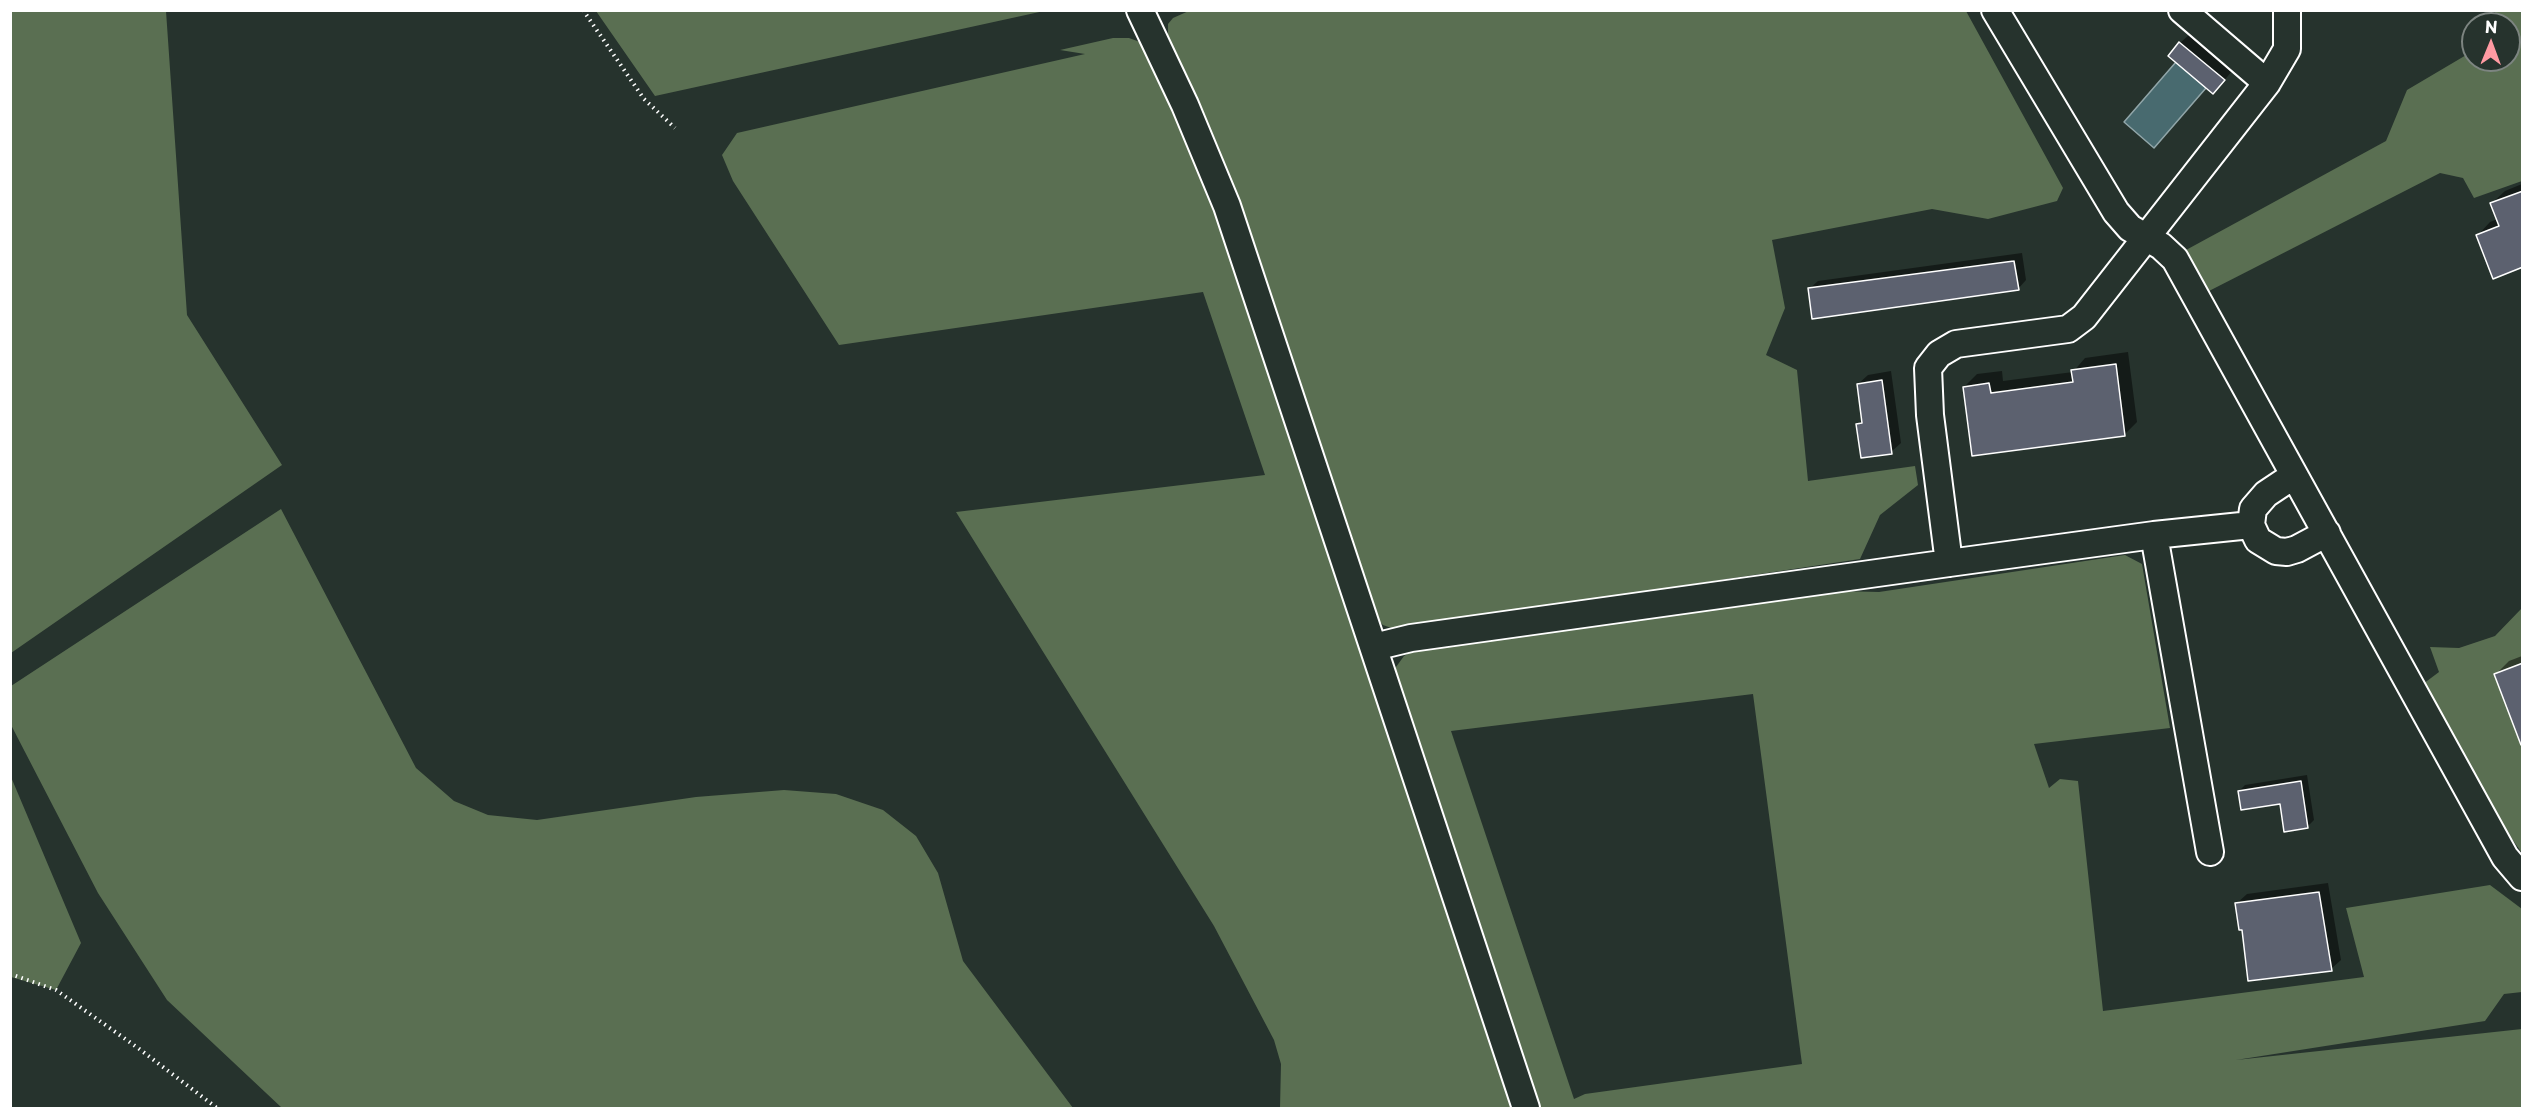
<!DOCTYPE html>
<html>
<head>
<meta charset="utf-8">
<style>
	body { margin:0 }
	#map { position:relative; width:2533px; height:1119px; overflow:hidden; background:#26332d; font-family:"Playpen Sans",sans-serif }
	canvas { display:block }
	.frame { position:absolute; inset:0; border:12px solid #fff; pointer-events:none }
	.north { position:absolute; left:2461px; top:12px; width:60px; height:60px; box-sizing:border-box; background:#26332d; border:2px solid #7d8581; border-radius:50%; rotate:1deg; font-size:16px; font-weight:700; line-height:24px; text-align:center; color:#fff }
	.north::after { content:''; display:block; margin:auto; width:21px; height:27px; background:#ff9aa2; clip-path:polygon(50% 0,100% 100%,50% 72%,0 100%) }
</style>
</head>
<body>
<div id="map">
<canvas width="2533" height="1119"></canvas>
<div class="frame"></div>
<div class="north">N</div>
</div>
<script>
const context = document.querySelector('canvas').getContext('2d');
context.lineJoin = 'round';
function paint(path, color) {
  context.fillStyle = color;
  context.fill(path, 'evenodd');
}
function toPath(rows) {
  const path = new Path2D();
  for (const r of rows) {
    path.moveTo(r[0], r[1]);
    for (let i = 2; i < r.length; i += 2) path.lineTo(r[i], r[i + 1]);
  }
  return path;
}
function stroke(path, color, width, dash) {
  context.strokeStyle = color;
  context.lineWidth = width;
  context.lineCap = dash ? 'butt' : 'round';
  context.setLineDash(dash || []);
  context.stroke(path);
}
paint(toPath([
	[11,10,166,11,187,315,282,465,11,653],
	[1191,10,1966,11,2063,188,2057,201,1988,219,1932,209,1772,240,1785,308,1766,355,1797,370,1808,481,1915,466,1918,485,1880,515,1860,559,1394,629,1383,625,1373,615,1168,41,1168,24,1173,18],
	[596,11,1044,11,655,96],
	[2494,11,2522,11,2522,181,2474,198,2463,178,2440,173,2209,291,2186,250,2386,141,2407,90,2473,51,2473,60,2509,60,2509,24,2504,24],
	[1113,38,1129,38,1140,42,1148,52,1214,201,1515,1108,1280,1108,1281,1064,1274,1040,1214,926,956,512,1265,475,1203,292,839,345,733,181,722,155,737,133,1085,54,1060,50],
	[281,509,416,768,454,801,488,815,537,820,696,797,784,790,836,794,883,810,916,836,938,873,963,961,1073,1108,282,1108,167,1000,98,893,10,723,11,686],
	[2125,555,2142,564,2170,728,2034,744,2049,788,2060,779,2078,781,2103,1011,2364,977,2346,908,2490,885,2522,909,2522,992,2504,994,2485,1021,2236,1060,2522,1029,2522,1108,1535,1108,1394,676,1396,667,1404,656,1419,648,1838,591,1879,592],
	[1753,694,1802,1064,1585,1094,1574,1099,1451,731],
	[2522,608,2522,853,2497,818,2423,684,2439,672,2430,647,2459,648,2495,636],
	[11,777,81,943,56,990,11,977]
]), '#5a6f52');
const water = toPath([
	[2176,62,2206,88,2154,148,2124,122,2176,62]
]);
paint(water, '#486a6f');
stroke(water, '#91a6a9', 1.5);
paint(toPath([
	[2190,34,2233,70,2222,83,2180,43],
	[2522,184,2522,266,2478,235,2490,222,2498,219,2492,203,2505,191],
	[2022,253,2026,280,2018,289,1809,289,1818,281],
	[2128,352,2137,422,2124,435,1964,387,1977,374,2002,371,2003,381,2073,372,2085,358],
	[1891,371,1901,443,1891,452,1858,424,1863,419,1858,384,1868,375],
	[2522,656,2522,746,2496,674,2509,661],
	[2307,775,2314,820,2308,826,2281,802,2239,791,2245,785],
	[2328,883,2341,960,2331,969,2243,928,2237,903,2247,894]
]), '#0007');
const building = toPath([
	[2179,42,2225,80,2213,94,2168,56,2179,42],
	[2523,191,2523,267,2493,279,2476,235,2499,226,2490,203,2523,191],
	[2014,261,2019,290,1812,319,1808,288,2014,261],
	[2116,364,2125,436,1972,456,1963,387,1989,383,1991,393,2073,382,2071,370,2116,364],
	[1882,380,1892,454,1861,458,1856,424,1862,423,1857,384,1882,380],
	[2523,663,2523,745,2521,745,2494,674,2523,663],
	[2301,781,2308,828,2284,832,2280,804,2241,810,2238,791,2301,781],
	[2319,892,2332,971,2248,981,2242,930,2239,930,2235,903,2319,892]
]);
paint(building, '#5c616f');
stroke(building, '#fff', 1.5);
const minor = toPath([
	[1140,10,1185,105,1227,206,1526,1108],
	[1995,10,2116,212,2130,228,2161,246,2175,259,2505,857,2522,877],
	[2182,10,2267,83],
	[2293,476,2266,494,2253,509,2251,525,2258,540,2276,551,2287,552,2297,549,2327,533],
	[2154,535,2210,852],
	[1949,563,1930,415,1928,368,1939,354,1956,344,2068,329,2084,317,2267,83,2287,49,2287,10],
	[1374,647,1411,638,1949,563,2154,535,2251,525]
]);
stroke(minor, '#fff', 30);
stroke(toPath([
	[583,10,644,99,675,128],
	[10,974,56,990,138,1048,217,1108]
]), '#fff', 4, [1.5, 4.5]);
stroke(minor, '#26332d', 26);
</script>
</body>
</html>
